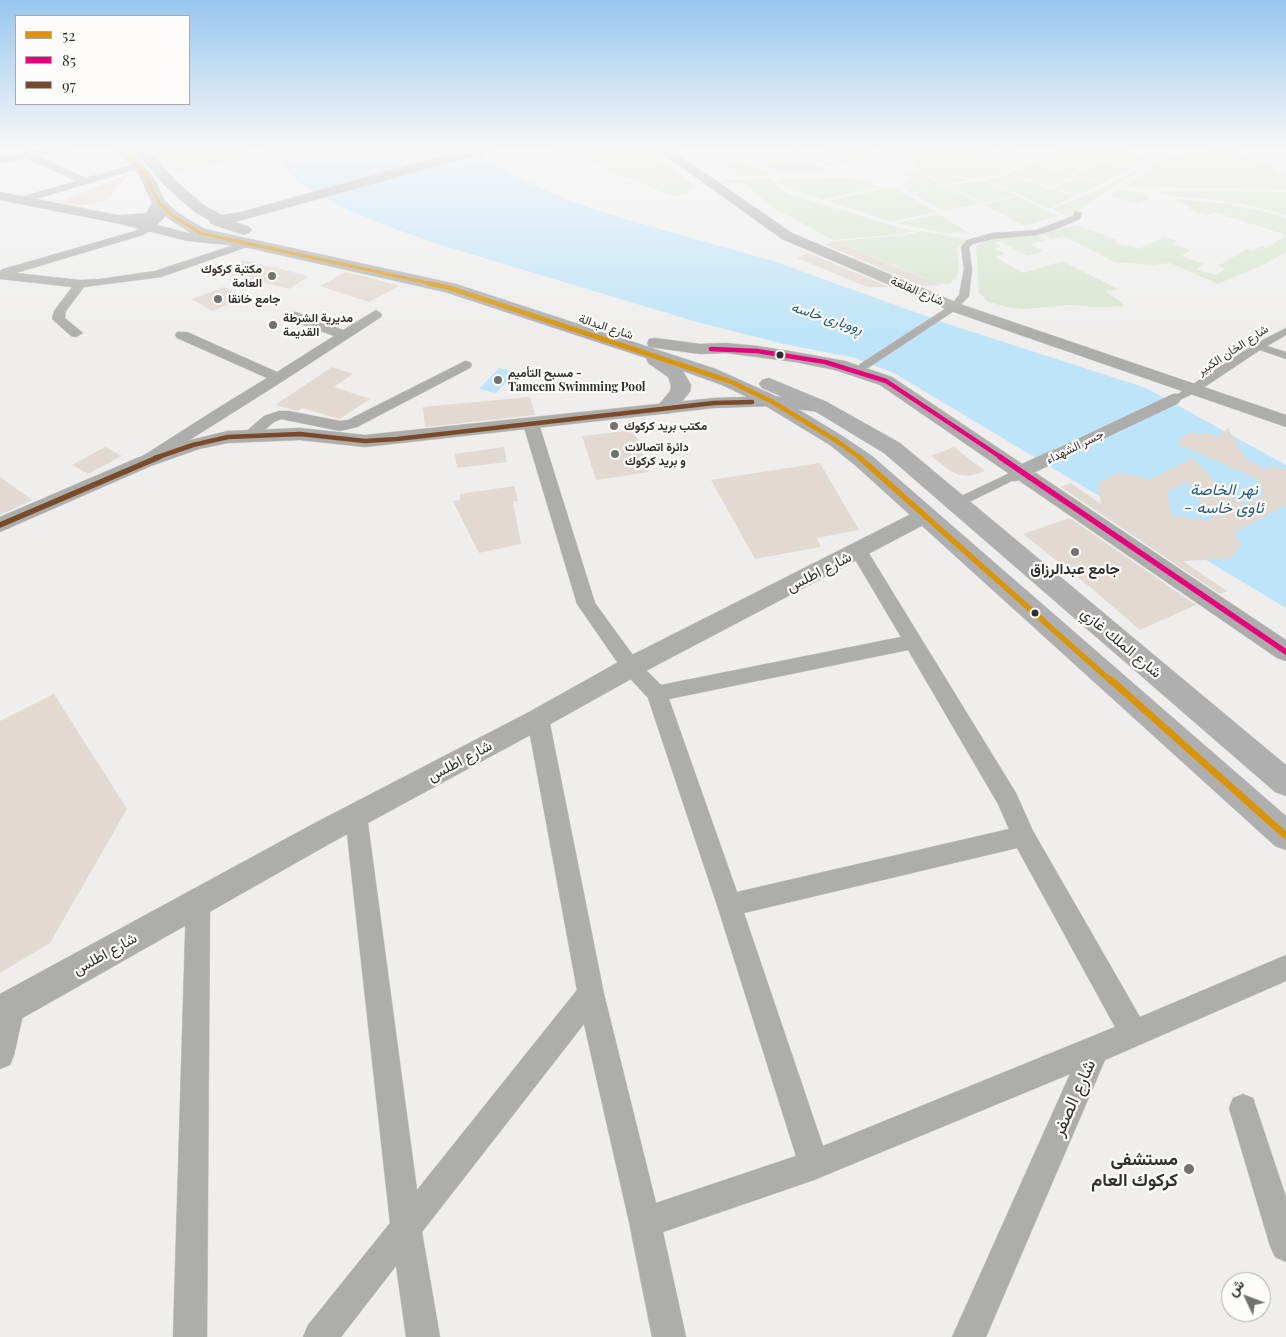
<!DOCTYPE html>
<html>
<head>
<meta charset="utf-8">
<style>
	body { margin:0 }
	#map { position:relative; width:1286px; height:1337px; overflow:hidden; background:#efeeed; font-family:"Playfair Display",Vazirmatn,serif }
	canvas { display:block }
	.legend { position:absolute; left:15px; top:15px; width:175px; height:90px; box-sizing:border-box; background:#fefbf9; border:1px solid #aca9a8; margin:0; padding:6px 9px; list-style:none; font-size:15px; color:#302f2e }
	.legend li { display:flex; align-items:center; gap:10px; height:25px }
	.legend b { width:25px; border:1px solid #aca9a8 }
	.north { position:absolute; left:1221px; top:1272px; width:50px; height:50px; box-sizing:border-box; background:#fefbf9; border:1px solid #aca9a8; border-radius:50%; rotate:313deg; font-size:14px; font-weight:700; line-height:20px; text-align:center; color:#302f2e }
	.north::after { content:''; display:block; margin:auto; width:18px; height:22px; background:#737271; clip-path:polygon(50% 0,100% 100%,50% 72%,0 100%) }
</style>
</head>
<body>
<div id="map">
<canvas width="1286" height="1337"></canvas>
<ul class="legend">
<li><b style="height:6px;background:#d99407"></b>52</li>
<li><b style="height:6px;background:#e5007d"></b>85</li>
<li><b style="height:6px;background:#7a4b2a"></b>97</li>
</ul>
<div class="north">ش</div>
</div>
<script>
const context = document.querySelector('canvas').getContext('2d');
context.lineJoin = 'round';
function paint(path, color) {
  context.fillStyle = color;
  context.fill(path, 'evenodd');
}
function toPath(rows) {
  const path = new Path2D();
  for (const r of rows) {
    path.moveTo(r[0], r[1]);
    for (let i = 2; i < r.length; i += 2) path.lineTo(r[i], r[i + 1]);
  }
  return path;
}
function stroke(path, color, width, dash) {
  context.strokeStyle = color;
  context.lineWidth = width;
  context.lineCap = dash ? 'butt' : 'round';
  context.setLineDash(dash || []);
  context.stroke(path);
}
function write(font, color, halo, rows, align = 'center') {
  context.font = font + ' "Playfair Display",Vazirmatn,serif';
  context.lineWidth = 4.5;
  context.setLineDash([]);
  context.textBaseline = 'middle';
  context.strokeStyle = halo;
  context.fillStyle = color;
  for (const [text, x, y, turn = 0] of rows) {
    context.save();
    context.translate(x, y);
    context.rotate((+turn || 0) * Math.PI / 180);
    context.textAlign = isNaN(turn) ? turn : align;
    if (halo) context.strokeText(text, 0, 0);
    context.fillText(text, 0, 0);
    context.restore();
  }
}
paint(toPath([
	[150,148,245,148,253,156,173,173],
	[558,148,645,148,699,188,674,197],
	[829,148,846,148,828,160,821,161,798,161,787,157,794,151,801,152,812,159,823,158,821,154,833,152],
	[884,148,985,148,984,151,988,159,1016,157,999,148,1006,148,1029,161,992,176,973,179,917,168,909,160,922,154,904,157,885,151],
	[854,149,882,154,891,157,899,164,877,156,836,165,847,174,835,167,823,164,832,161],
	[1119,149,1070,173,1035,162,1063,150],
	[1121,149,1150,158,1130,169,1100,160],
	[1226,149,1279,168,1277,172,1286,175,1286,189,1124,187,1166,158,1191,153],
	[738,160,751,167,767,171,770,175,743,176,719,163],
	[777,161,791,164,815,165,833,170,775,171,760,166],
	[1099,161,1129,169,1103,183,1072,174],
	[1034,163,1058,170,1075,176,1051,187,1011,173],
	[1145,166,1076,212,1074,216,1069,217,1052,209,1104,187],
	[914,169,944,186,911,193,904,188,909,175],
	[916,169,932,171,967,180,946,185],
	[1009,174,1049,188,1019,195,986,180],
	[850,177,877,187,823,200,784,187,780,179],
	[1077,177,1102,184,1077,195,1053,188],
	[771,178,779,188,787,193,897,227,915,231,900,234,833,240,772,207,746,184,726,182,725,180],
	[970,181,984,181,1016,195,982,203,949,186],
	[946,186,979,203,944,211,913,194],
	[884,188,895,188,937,212,891,222,828,201],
	[1051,188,1075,196,1049,209,1020,195],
	[1118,190,1142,192,1150,198,1138,204,1110,196],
	[1156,191,1286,192,1286,215,1252,206,1202,198,1179,197],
	[1017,196,1059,216,1024,226,983,204],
	[1181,199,1226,204,1276,214,1286,218,1286,235,1214,212,1207,216,1188,210,1192,207,1172,200],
	[939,214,971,234,945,233,894,223],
	[1077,225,1117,240,1115,242,1125,246,1129,245,1139,249,1164,237,1177,241,1173,244,1191,250,1181,256,1205,264,1197,269,1215,275,1226,269,1218,266,1247,249,1253,251,1261,246,1266,248,1286,236,1286,252,1265,264,1218,284,1170,263,1152,265,1115,262,1064,236,1051,239,1041,234],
	[921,231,968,239,957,248,959,267,956,280,953,279,951,283,947,284,937,283,835,241,903,236],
	[1036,235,1046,240,1031,244,1043,251,1027,256,999,241,994,243,1000,246,994,248,1005,254,995,257,1024,273,1062,261,1118,289,1105,291,1120,301,1124,306,1096,307,1069,305,1022,309,1007,307,989,302,979,293,976,247,983,241,995,238]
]), '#d6e4cd');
paint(toPath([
	[266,148,467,148,517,177,572,202,632,221,773,261,948,324,1146,388,1286,465,1286,608,894,373,855,358,784,344,690,320,431,242,382,224,340,206,299,183],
	[499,368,516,372,496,393,479,389]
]), '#bee4f9');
paint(toPath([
	[128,174,110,197,104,201,85,205,59,202],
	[835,241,896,267,942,285,922,286,826,245],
	[809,253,889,287,867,287,797,258],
	[243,260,309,276,289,289,221,273],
	[346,272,368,277,399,286,369,302,320,286],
	[224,287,244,298,212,311,192,299],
	[332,367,353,374,334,387,370,399,340,419,302,408,298,411,275,405],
	[530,397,535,415,425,427,423,407],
	[1228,428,1247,460,1267,469,1270,467,1286,469,1286,505,1235,532,1241,546,1230,559,1183,561,1227,591,1220,594,1061,487,1071,483,1101,504,1098,483,1118,473,1142,477,1149,480,1193,458,1228,496,1245,505,1264,495,1257,479,1176,443,1188,433,1210,434,1220,437],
	[1187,481,1213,521,1171,515,1168,492],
	[634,430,649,472,596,480,582,436],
	[105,447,122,456,88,474,72,465],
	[504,447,507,462,457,468,455,454],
	[954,447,985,471,970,476,960,475,952,472,931,456],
	[820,463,859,530,817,538,821,547,755,559,711,480],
	[0,477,32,500,0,515],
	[514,486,518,501,513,502,521,544,479,553,453,501,460,500,460,494],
	[1070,518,1196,605,1140,630,1090,587,1023,534],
	[54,694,127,809,50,943,0,973,0,721]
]), '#e2d9d1');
const pedestrian = toPath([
	[1075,211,1082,213,1080,219,1054,230,1037,235,992,239,973,244,969,247,972,269,969,296,957,309,868,368,860,368,859,366,860,364,951,305,959,295,964,269,961,247,967,240,992,233,1036,230,1073,216,1075,211],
	[1286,328,1286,335,1267,346,1286,352,1286,359,1260,350,1197,392,1175,402,1170,399,1255,344,1286,328],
	[1014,471,1020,475,1018,478,961,506,953,506,951,503,953,500,1014,471]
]);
const minor = toPath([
	[48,148,70,148,37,156,86,178,138,163,143,166,141,168,25,202,17,202,16,200,17,198,76,181,26,158,0,163,0,157,48,148],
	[159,200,164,203,166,211,164,218,152,230,143,235,16,273,80,280,100,279,155,271,249,240,255,243,253,245,161,277,84,287,66,311,65,318,83,333,76,337,71,336,52,319,54,311,72,287,0,279,0,271,3,269,135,231,154,217,156,211,154,203,159,200],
	[376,310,382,314,381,317,283,381,150,465,138,465,136,462,138,459,218,408,267,378,177,338,175,335,177,332,187,332,277,372,334,336,286,318,285,315,286,312,296,312,343,330,376,310],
	[465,361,470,362,472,365,470,368,357,427,340,431,281,419,274,422,255,438,245,438,242,435,264,416,279,411,289,411,340,421,348,420,465,361],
	[531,419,536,421,539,424,595,603,638,662,661,685,901,637,850,551,853,547,859,545,865,547,1016,793,1033,831,1140,1017,1286,955,1286,981,1105,1060,986,1337,952,1337,1070,1074,814,1180,663,1232,686,1337,652,1337,629,1222,584,1024,422,1232,440,1337,406,1337,396,1266,341,1337,303,1337,308,1325,390,1223,345,816,348,809,356,806,364,809,367,816,417,1190,577,990,527,719,531,713,538,711,545,713,549,719,604,994,656,1203,796,1156,717,905,648,698,624,672,577,604,523,424,526,421,531,419],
	[908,650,998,804,1009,829,737,892,669,699,908,650],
	[1017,848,1115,1027,823,1146,744,913,1017,848],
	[198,891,207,894,210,902,207,1337,173,1337,186,902,189,894,198,891],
	[12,993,21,997,25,1006,14,1055,10,1065,0,1069,0,1003,3,997,12,993],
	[1243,1094,1253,1098,1286,1197,1286,1262,1275,1257,1270,1246,1229,1108,1233,1098,1243,1094]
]);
const tertiary = toPath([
	[655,148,669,148,792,233,960,304,1286,415,1286,427,948,310,782,239,655,148],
	[0,192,118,215,188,233,249,239,254,240,256,243,254,246,249,247,188,241,116,223,0,200,0,192],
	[655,338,700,344,726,343,757,346,795,352,845,361,892,377,1286,640,1286,661,1277,658,880,385,835,370,795,362,726,353,700,354,649,347,647,343,649,339,655,338],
	[771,396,820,400,827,402,829,406,827,410,820,412,771,406,714,408,365,447,300,440,228,443,199,449,151,466,0,532,0,517,137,458,186,441,228,431,300,428,365,435,714,398,771,396],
	[924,509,931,511,935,516,931,521,640,674,547,726,331,843,12,1024,0,1029,0,994,311,825,529,712,622,660,917,511,924,509]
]);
const primary = toPath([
	[116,148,129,148,153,176,165,201,178,213,205,229,456,284,716,369,778,397,844,437,872,456,1286,816,1286,850,1275,846,856,466,830,445,764,405,722,385,683,371,691,385,690,392,673,412,666,414,659,412,656,408,670,391,671,385,668,377,648,363,646,358,445,292,195,236,162,214,155,220,150,222,113,222,110,219,113,216,146,213,152,203,140,177,116,148],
	[471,148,493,148,492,151,235,222,249,227,252,230,249,233,244,235,211,224,209,220,195,212,167,188,136,153,143,149,148,150,177,182,205,206,222,215,241,212,471,148],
	[769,378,827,402,900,443,1286,765,1286,796,1275,792,884,453,813,410,762,388,759,384,762,380,769,378]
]);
stroke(pedestrian, '#cdcccb', 1);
stroke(minor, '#cdcccb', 1);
stroke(tertiary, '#cdcccb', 1);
stroke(primary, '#cdcccb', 1);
paint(pedestrian, '#adadac');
paint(minor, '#adadac');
paint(tertiary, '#adadac');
paint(primary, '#afafaf');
const pedestrianBridgeFar1 = toPath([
	[1050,458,1175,399]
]);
const pedestrianBridge = toPath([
	[1014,475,1052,457]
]);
stroke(pedestrianBridgeFar1, '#cdcccb', 11, []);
stroke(pedestrianBridge, '#cdcccb', 14, []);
stroke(pedestrianBridgeFar1, '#adadac', 11);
stroke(pedestrianBridge, '#adadac', 13);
stroke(toPath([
	[122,148,146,176,159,203,173,216,200,233,433,284]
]), '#d99407', 3);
stroke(toPath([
	[428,283,450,288,729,381,771,401,837,441,860,458]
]), '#d99407', 4.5);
stroke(toPath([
	[859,457,1112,682]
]), '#d99407', 5.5);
stroke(toPath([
	[1111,680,1286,836]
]), '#d99407', 7);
stroke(toPath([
	[711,349,757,351,825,362,886,381,1002,458]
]), '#e5007d', 4.5);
stroke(toPath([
	[1000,457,1286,652]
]), '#e5007d', 5.5);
stroke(toPath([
	[155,458,193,445,228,437,300,434,365,441,397,439,714,403,752,402]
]), '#7a4b2a', 4.5);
stroke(toPath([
	[0,525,159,457]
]), '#7a4b2a', 5.5);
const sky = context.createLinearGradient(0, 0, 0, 336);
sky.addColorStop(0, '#97c7ef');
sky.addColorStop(0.44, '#f8f7f7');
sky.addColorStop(1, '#f8f7f700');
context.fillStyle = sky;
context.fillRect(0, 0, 1286, 336);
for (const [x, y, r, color] of [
	[272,276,5,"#737271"],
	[218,299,5,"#737271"],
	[273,325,5,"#737271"],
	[780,355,4.5,"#302f2e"],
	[498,380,5,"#737271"],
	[614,426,5,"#737271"],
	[615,454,5,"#737271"],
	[1075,552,5,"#737271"],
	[1035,613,4.5,"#302f2e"],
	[1189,1169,6,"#737271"]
]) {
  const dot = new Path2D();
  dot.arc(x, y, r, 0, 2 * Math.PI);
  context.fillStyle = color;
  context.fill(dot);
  stroke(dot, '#fefbf9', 2);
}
write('bold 12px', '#302f2e', '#fefbf9', [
	["مكتبة كركوك",262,269,"right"],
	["العامة",262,283,"right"],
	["جامع خانقا",228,299],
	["مديرية الشرطة",283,318],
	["القديمة",283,332],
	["مسبح التأميم -",508,373],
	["Tameem Swimming Pool",508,387],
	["مكتب بريد كركوك",624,426],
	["دائرة اتصالات",625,447],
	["و بريد كركوك",625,461]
], 'left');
write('12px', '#302f2e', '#fefbf9', [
	["شارع القلعة",917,291,23],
	["شارع البدالة",606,327,18],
	["شارع الخان الكبير",1233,350,-33],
	["جسر الشهداء",1075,447,-26]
]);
write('italic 14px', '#1d5c7b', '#fefbf9', [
	["ڕووباری خاسە",827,318,18]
]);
write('bold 15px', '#302f2e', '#fefbf9', [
	["جامع عبدالرزاق",1075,569]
]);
write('15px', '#302f2e', '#fefbf9', [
	["شارع اطلس",819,572,-27],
	["شارع الملك غازي",1121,643,40],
	["شارع اطلس",460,761,-28],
	["شارع اطلس",105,954,-29]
]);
write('italic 16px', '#1d5c7b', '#fefbf9', [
	["نهر الخاصة",1224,490],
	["- ئاوی خاسە",1224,508]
]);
write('18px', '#302f2e', '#fefbf9', [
	["شارع الصفر",1074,1098,-66]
]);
write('bold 18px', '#302f2e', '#fefbf9', [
	["مستشفى",1178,1159],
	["كركوك العام",1178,1180]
], 'right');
</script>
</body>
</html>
